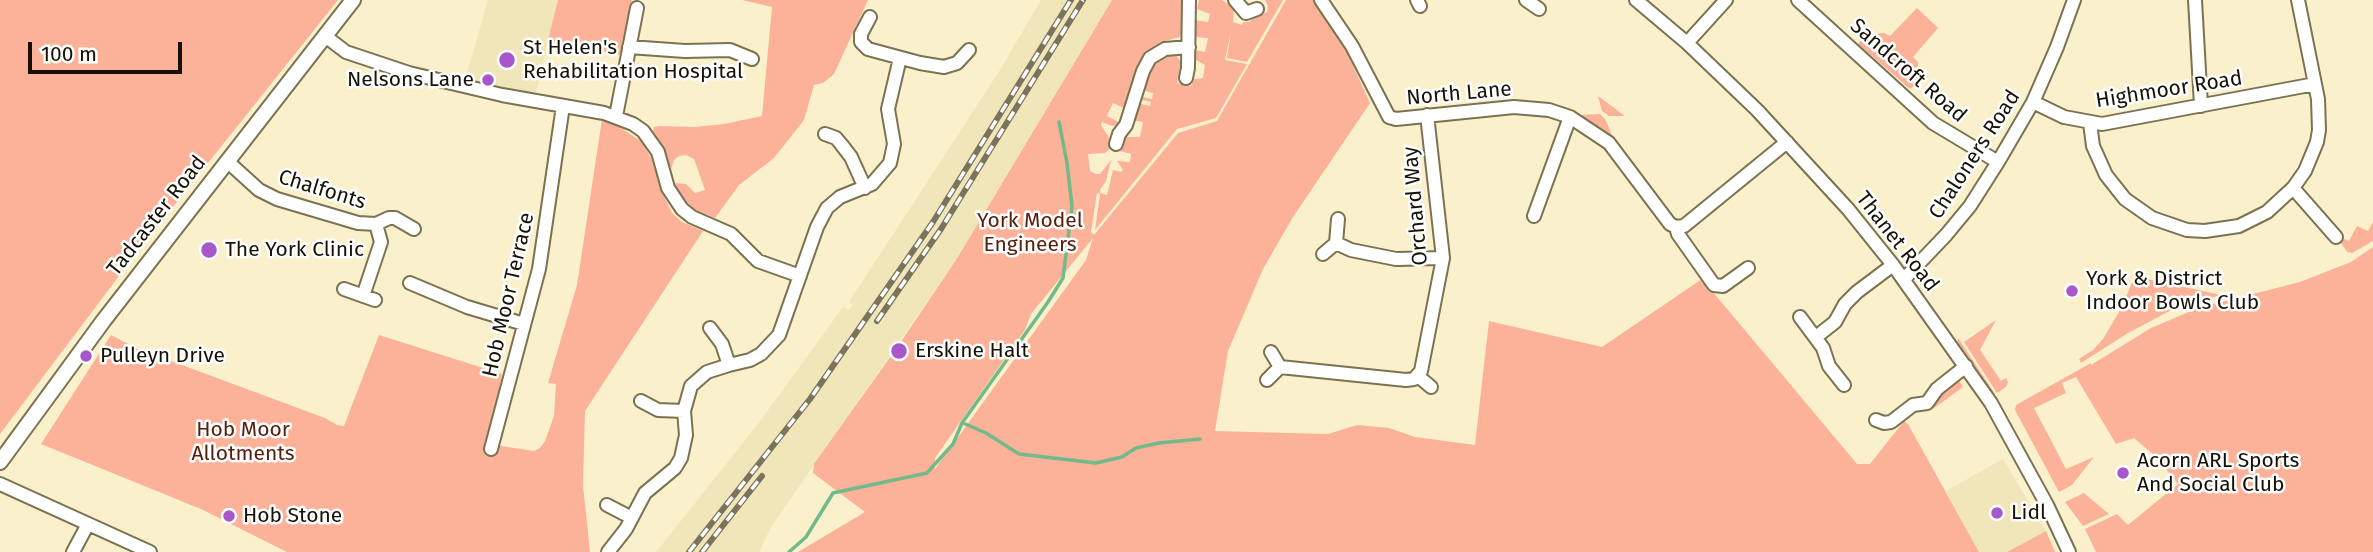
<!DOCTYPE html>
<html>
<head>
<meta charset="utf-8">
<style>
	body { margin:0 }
	#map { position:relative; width:2373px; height:552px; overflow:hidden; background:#faf1cc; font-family:"Fira Sans",sans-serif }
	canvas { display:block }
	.scale { position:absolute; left:28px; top:42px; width:154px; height:32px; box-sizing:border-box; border:4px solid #151205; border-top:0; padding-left:9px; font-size:21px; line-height:24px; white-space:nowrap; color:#151205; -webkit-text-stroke:5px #fefefe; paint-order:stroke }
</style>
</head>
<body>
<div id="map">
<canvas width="2373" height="552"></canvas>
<div class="scale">100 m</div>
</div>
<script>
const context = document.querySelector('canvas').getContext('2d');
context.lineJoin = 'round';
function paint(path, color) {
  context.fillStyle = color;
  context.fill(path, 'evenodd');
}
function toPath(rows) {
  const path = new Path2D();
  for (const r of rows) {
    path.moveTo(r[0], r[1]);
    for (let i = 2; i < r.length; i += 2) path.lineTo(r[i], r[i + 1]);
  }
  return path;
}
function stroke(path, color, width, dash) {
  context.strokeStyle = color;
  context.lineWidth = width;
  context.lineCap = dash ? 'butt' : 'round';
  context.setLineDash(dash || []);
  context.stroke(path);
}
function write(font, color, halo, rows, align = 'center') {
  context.font = font + ' "Fira Sans",sans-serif';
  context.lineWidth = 5;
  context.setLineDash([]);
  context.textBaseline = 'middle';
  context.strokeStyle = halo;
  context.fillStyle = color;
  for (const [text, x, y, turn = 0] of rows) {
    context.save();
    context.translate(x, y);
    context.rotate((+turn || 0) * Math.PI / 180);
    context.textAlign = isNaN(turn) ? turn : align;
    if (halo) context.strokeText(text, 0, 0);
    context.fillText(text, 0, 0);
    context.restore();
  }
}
paint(toPath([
	[488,0,558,0,535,96,465,80],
	[1041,0,1112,0,956,260,771,527,759,552,656,552,758,424,843,307,849,310,853,305,849,302,998,73],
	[2003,459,2046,531,2007,552,1979,552,1946,491]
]), '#f1e6b9');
paint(toPath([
	[0,0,338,0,137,252,0,434],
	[558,0,632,0,621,55,548,40],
	[742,0,868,0,834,74,823,83,814,85,804,120,774,158,739,185,715,218,693,209,680,194,675,183,686,184,695,193,705,190,694,159,686,155,679,156,674,160,671,169,667,155,653,131,654,127,659,126,695,127,724,124,762,116,772,7],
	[1112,0,1182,0,1182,30,1180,37,1165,41,1165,45,1153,52,1144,61,1128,110,1113,103,1107,116,1119,122,1118,125,1112,126,1102,122,1101,125,1110,139,1110,149,1105,153,1088,154,1090,171,1096,174,1100,174,1111,160,1106,181,1100,190,1100,193,1107,195,1113,170,1121,172,1123,170,1117,161,1130,162,1131,154,1120,151,1126,137,1140,137,1143,122,1132,120,1137,103,1150,106,1151,102,1142,100,1143,97,1152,99,1153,93,1145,91,1143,86,1154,60,1164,54,1174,52,1181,62,1177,83,1191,86,1194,79,1203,78,1205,65,1196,60,1195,50,1205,52,1208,38,1196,37,1195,20,1208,22,1210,14,1197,9,1199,0,1222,0,1234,8,1233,22,1242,25,1243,22,1249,22,1256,16,1267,12,1268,6,1265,0,1283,0,1247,62,1227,58,1231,31,1225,60,1247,64,1216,118,1177,129,1095,230,1100,194,1097,193,1091,232,1094,235,1178,133,1217,121,1286,0,1313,0,1346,50,1370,103,1293,217,1263,269,1228,351,1215,431,1328,434,1357,425,1389,428,1415,437,1475,445,1489,321,1602,347,1702,279,1857,464,1870,464,1904,421,1908,424,1979,552,798,552,865,512,813,473,814,464,898,346,956,260],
	[1093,238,1086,260,935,469,935,458,1025,330,1031,314],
	[1917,8,1938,28,1913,57,1918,62,1918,83,1910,89,1858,44,1866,35,1884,33,1890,36],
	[1598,96,1625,116,1609,116,1602,111],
	[1600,114,1605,119,1613,137,1581,115],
	[602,119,618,126,642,142,652,160,662,192,672,213,682,222,703,231,585,411,583,485,590,552,287,552,201,509,41,444,111,335,136,348,325,418,337,425,344,426,379,335,502,374,488,444,534,451,540,448,545,441,554,416,556,384,548,383,577,285],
	[2373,222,2373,241,2352,253,2347,252,2340,241,2342,238,2349,241,2357,226,2368,231],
	[2373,247,2373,552,2096,552,2085,529,2117,514,2128,525,2178,484,2156,457,2134,438,2116,444,2076,377,2062,383,2066,393,2034,408,2066,469,2094,457,2072,485,2059,492,2015,410,2016,405,2091,363,2091,365,2151,328,2198,308,2300,282,2351,262],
	[2135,275,2142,278,2221,295,2177,307,2128,333,2081,363,2079,359,2093,350,2103,339,2122,307],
	[1996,320,1980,350,2001,381,2006,378,2008,382,2006,387,1997,393,1964,342],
	[1958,338,1995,394,1990,393,1957,342],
	[1959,380,1963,387,1933,409,1938,397],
	[2084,493,2109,514,2083,526,2065,502],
	[2046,531,2055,552,2007,552]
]), '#fbb298');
stroke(toPath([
	[963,423,986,433,1019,454,1096,463,1122,457,1136,448,1159,443,1200,439],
	[789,552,806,537,833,493,927,473,953,444,962,423,1048,302,1063,278,1072,206,1067,163,1059,122]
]), '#71ba89', 3.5);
const minor = toPath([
	[1235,0,1246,13,1257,9],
	[1321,0,1352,46,1389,117,1396,119,1514,107,1549,110,1570,117,1609,143,1670,224,1676,227,1678,234,1714,285,1723,286,1748,268],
	[1417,0,1420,6],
	[1526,0,1539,9],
	[1636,0,1687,43,1757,110,1848,209,1893,265,1991,403,2047,505,2069,552],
	[1798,0,1933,123,1998,162],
	[2195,0,2201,106],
	[870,17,861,34,861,42,868,49,920,63,944,67,957,63,969,50],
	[325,36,346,52,409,73,502,95,604,113,633,124,643,131,658,152,668,188,682,209,692,217,731,234,758,261,800,276],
	[1687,43,1726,0],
	[629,47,685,51,730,50,752,59],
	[1186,78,1188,68,1189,0],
	[2033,102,2064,117,2102,124,2315,84],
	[616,116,637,8],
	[2090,123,2093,146,2106,175,2125,199,2152,218,2187,230,2205,231,2239,226,2267,212,2293,188,2305,171,2317,142,2319,130,2318,99,2298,0],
	[825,134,836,138,841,144,851,157,865,188],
	[1116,144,1119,134,1126,125,1143,71,1150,58,1165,49,1189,47],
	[227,161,259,190,277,199,358,223,376,224,381,242,363,296],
	[2293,188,2336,237],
	[1534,216,1570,117],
	[376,224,389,218,395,218,414,229],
	[1676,227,1684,226,1787,142],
	[1336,243,1351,250,1396,259,1443,258],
	[1323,254,1336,243,1338,219],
	[1904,279,1946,235,1970,206,1998,162,2033,102,2057,47,2074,0],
	[410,283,467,307,524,324],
	[344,289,375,300],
	[1800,317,1823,348,1829,366,1844,385],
	[710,328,722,344,729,365,750,360,761,354,779,335,817,227,827,208,840,197,872,184,890,163,894,144,888,109,900,58],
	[1816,337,1835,322,1845,304,1857,292,1893,265],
	[1280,367,1406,380,1414,379,1421,371,1443,258,1427,115],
	[1418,376,1431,387],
	[1267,380,1280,367,1271,352],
	[641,401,658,410,684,411],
	[1876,420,1884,423,1891,422,1913,405,1927,403,1937,389,1966,366],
	[491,449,539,269,563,106],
	[0,484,150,552],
	[607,505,632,518],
	[73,552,88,524],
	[608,552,626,529,645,493,675,468,681,458,686,435,684,411,691,386,707,372,729,365]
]);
const major = toPath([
	[0,462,104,320,353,0]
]);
stroke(minor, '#7a7351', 16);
stroke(major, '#7a7351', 18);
stroke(minor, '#fff', 12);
stroke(major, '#fff', 14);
const rail = toPath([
	[877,321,941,229,1083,0],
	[689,552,810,399,933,222,1071,0],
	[702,552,762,476]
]);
stroke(rail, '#7a745d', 6);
stroke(rail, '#fefefe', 3.5, [10]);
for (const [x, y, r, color] of [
	[507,60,9,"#a757c9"],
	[488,80,7,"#a757c9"],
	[209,250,9,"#a757c9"],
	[2072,291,7,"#a757c9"],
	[899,351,9,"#a757c9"],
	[86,356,7,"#a757c9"],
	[2123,473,7,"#a757c9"],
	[1997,513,7,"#a757c9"],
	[229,516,7,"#a757c9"]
]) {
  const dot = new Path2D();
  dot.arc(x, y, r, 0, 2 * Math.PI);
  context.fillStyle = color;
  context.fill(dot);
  stroke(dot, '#fefefe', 2.5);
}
write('21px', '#151205', '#fefefe', [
	["St Helen's",523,48],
	["Rehabilitation Hospital",523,72],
	["Nelsons Lane",474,80,"right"],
	["The York Clinic",225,250],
	["York & District",2086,279],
	["Indoor Bowls Club",2086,303],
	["Erskine Halt",915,351],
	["Pulleyn Drive",100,356],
	["Acorn ARL Sports",2137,461],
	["And Social Club",2137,485],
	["Lidl",2011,513],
	["Hob Stone",243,516]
], 'left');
write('21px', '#151205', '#fefefe', [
	["Sandcroft Road",1908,71,41],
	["Highmoor Road",2169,90,-9],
	["North Lane",1459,94,-5],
	["Chaloners Road",1975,155,-57],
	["Chalfonts",322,190,17],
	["Orchard Way",1416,206,-95],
	["Tadcaster Road",157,216,-52],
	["Thanet Road",1897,242,52],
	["Hob Moor Terrace",509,295,-77]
]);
write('21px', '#54210f', '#fefefe', [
	["York Model",1030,221],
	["Engineers",1030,245],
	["Hob Moor",243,430],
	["Allotments",243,454]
]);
</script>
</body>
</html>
